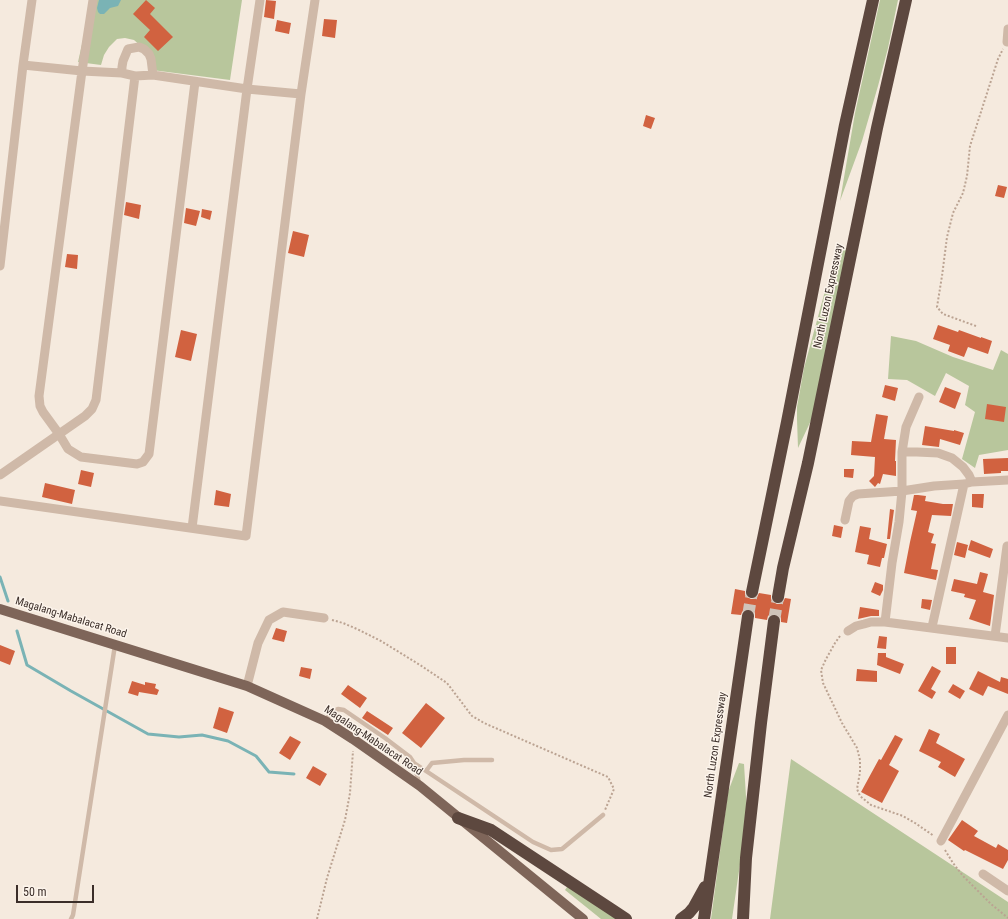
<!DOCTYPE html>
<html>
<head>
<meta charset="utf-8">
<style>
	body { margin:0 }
	#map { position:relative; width:1008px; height:919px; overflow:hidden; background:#f5eade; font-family:"Roboto Condensed",sans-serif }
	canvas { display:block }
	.scale { position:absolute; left:16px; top:885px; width:78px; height:18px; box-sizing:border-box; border:2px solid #3b2e29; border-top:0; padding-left:5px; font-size:12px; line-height:14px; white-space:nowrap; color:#3b2e29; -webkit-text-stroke:3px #fcf4eb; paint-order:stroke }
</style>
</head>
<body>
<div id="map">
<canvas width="1008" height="919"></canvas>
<div class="scale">50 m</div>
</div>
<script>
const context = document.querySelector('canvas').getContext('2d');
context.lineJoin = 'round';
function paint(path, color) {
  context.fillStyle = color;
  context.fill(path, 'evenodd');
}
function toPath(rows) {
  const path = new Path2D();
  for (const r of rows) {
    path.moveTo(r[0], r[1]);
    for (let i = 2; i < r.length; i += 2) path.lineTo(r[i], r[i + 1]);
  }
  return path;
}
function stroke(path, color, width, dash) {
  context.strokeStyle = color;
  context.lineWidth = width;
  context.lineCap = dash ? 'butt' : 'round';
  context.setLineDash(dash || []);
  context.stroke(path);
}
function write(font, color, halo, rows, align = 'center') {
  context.font = font + ' "Roboto Condensed",sans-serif';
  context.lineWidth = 3;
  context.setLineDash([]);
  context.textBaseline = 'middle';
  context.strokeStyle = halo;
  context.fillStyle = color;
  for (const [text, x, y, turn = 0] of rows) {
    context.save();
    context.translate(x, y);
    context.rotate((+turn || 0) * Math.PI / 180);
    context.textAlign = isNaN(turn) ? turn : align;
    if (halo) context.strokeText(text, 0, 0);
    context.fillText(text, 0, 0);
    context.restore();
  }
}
paint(toPath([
	[92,0,242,0,230,80,152,70,142,47,134,40,125,38,117,39,109,47,104,55,101,65,78,62],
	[880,0,898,0,888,48,878,86,862,141,840,201,855,113],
	[841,246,847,249,816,410,798,448,797,419,797,407,804,368,825,291],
	[891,336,916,341,953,357,993,370,1001,350,1008,354,1008,450,979,455,975,468,962,459,975,412,965,405,969,386,946,373,935,396,907,380,888,379],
	[791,759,1008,902,1008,919,770,919],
	[739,763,744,764,747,813,746,823,732,919,711,919,728,792],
	[569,884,618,919,601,919,565,890]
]), '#b8c69c');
paint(toPath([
	[99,0,121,0,118,6,110,8,104,14,100,14,98,12,97,8]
]), '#7ab3b5');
stroke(toPath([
	[0,577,8,601],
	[17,631,27,665,71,691,148,734,179,737,202,735,228,741,256,756,269,772,294,774]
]), '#7ab3b5', 3);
paint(toPath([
	[146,0,155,8,150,14,173,37,158,51,144,37,150,30,133,14],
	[266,0,276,1,274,19,264,17],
	[324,19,337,20,335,38,322,36],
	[277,20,291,23,289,34,275,31],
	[646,115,655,118,651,129,643,126],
	[998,185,1007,187,1004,198,995,196],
	[126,202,141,205,139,219,124,215],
	[186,208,200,211,196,226,184,223],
	[202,209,212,211,210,220,201,217],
	[293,231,309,235,304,257,288,253],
	[67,254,78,255,77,269,65,267],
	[938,325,958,332,959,330,981,338,981,337,992,341,988,354,968,347,964,357,948,351,950,345,933,339],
	[181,330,197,334,191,361,175,357],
	[885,385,898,388,895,401,882,397],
	[945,387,961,393,955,409,939,402],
	[987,404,1006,407,1004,422,985,419],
	[876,414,888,416,884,439,896,440,895,461,896,461,896,476,883,474,880,484,878,483,875,487,869,481,874,476,875,457,851,455,852,441,871,442],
	[925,426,954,431,954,430,964,433,960,445,940,439,939,447,922,445],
	[1008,458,1008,471,1001,471,1001,473,984,474,983,459],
	[844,469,854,469,853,478,844,477],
	[81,470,94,473,91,487,78,484],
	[45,483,75,490,72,504,42,497],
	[216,490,231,494,229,507,214,505],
	[972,494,984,494,983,508,972,507],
	[914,495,918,495,926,496,925,501,943,504,953,504,951,516,932,515,928,532,934,534,931,543,936,544,931,569,938,570,936,580,904,573,910,542,917,511,911,510],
	[890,509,894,510,890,539,887,539],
	[834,525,843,527,841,538,832,536],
	[860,526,871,528,869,539,887,544,884,558,882,558,880,567,867,564,869,555,855,552],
	[971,540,993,549,990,558,968,550],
	[957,542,968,545,965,558,954,555],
	[980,572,988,574,983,592,994,595,990,626,969,619,976,600,964,597,965,594,951,591,954,579,977,584],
	[875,582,883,585,883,590,880,596,871,592],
	[735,589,745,591,745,595,747,597,751,599,755,599,757,597,759,593,771,595,771,599,773,602,777,604,781,604,783,602,785,598,791,599,787,623,781,622,781,618,779,615,775,614,771,614,768,616,767,620,755,618,755,613,753,610,749,609,745,609,742,612,741,615,731,614],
	[922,599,932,600,930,610,921,608],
	[860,607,879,610,879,616,871,616,858,619],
	[276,628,287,631,284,642,272,639],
	[879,636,887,637,886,649,877,648],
	[0,645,15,651,10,665,0,661],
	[946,647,956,647,956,664,946,664],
	[878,653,886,653,886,657,904,664,900,674,877,665],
	[932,666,941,671,931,689,936,692,932,699,918,691],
	[301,667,312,669,310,679,299,676],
	[857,669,877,671,877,682,856,681],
	[978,671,1000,682,1001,677,1008,679,1008,694,988,686,983,696,969,689],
	[132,681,145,685,145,682,156,684,155,688,159,690,157,695,139,692,138,696,128,693],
	[953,684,965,691,960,699,948,692],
	[348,685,367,698,360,708,341,694],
	[426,703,445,718,421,748,402,733],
	[219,707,234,712,227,733,213,728],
	[367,711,393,728,388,735,362,718],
	[929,729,940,734,936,743,965,759,955,777,938,767,941,762,919,751],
	[895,735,903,739,889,765,899,771,882,803,861,792,879,759,881,760],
	[290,736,301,742,290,760,279,753],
	[313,766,327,774,320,786,306,778],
	[962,820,978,831,974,836,996,848,998,844,1008,850,1008,860,1003,869,965,850,964,851,948,840]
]), '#d16240');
stroke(toPath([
	[748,616,752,592],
	[774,621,778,597]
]), '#d0c4ba', 12, [12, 6]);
stroke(toPath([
	[976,326,943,314,937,307,942,276,947,237,953,213,963,193,967,176,970,146,998,59,1003,49],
	[332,620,343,623,357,629,381,641,420,665,447,683,472,716,484,723,608,777,614,789,605,810],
	[840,636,835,643,826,659,821,670,823,683,842,723,857,748,860,760,860,772,857,789,860,796,871,805,903,816,915,823,934,836],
	[945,850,953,863,963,876,991,904,1008,918],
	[317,919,327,878,345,820,350,793,353,751]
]), '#bba392', 2, [2, 2]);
stroke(toPath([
	[325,721,332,712,338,709,344,710,385,738,410,757,414,763,419,783],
	[414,763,533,842,551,850,562,849,603,815],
	[426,771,432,763,464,760,492,760],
	[71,919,73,915,115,645]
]), '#cfb9a8', 4.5);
stroke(toPath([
	[93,0,82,71,39,396,40,406,43,412,59,434,68,449,81,457,137,464,143,462,149,454,195,82],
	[1008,29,1007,42,1008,42],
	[23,65,82,71,122,73,135,76,153,75,247,89,301,94],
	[122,73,122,67,123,61,128,49,139,47,144,49,149,54,151,59,153,75],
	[0,266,23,65,32,0],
	[919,397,906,427,902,452,917,452,938,453,952,458,963,467,969,475,972,482],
	[0,475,85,416,92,409,96,400,135,76],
	[0,501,246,536,301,94,315,0],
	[845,520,849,501,853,496,858,494,902,491,934,486,964,484,972,482,1008,480],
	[192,528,247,89,260,0],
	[885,622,892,563,899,522,902,491,902,452],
	[932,627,964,484],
	[848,631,856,626,864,624,871,622,885,622,1008,638],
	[995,636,1007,546],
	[247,686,258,643,269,620,283,612,324,618],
	[941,841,1008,715],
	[983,874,1008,891]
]), '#cfb9a8', 9);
stroke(toPath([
	[0,609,247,686,325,721,353,739,420,786,583,919]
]), '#7e6559', 10);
stroke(toPath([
	[752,592,787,422,845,125,873,0],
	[778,597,783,568,808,463,877,128,906,0],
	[458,818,491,830,614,911,626,919],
	[681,919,689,913,694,907,705,887],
	[704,919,748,616],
	[743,919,746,858,761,723,774,621]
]), '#5d483f', 12);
write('11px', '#3b2e29', '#fcf4eb', [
	["North Luzon Expressway",829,296,-78],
	["Magalang-Mabalacat Road",71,618,17],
	["Magalang-Mabalacat Road",373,741,34],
	["North Luzon Expressway",716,745,-82]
]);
</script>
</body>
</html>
